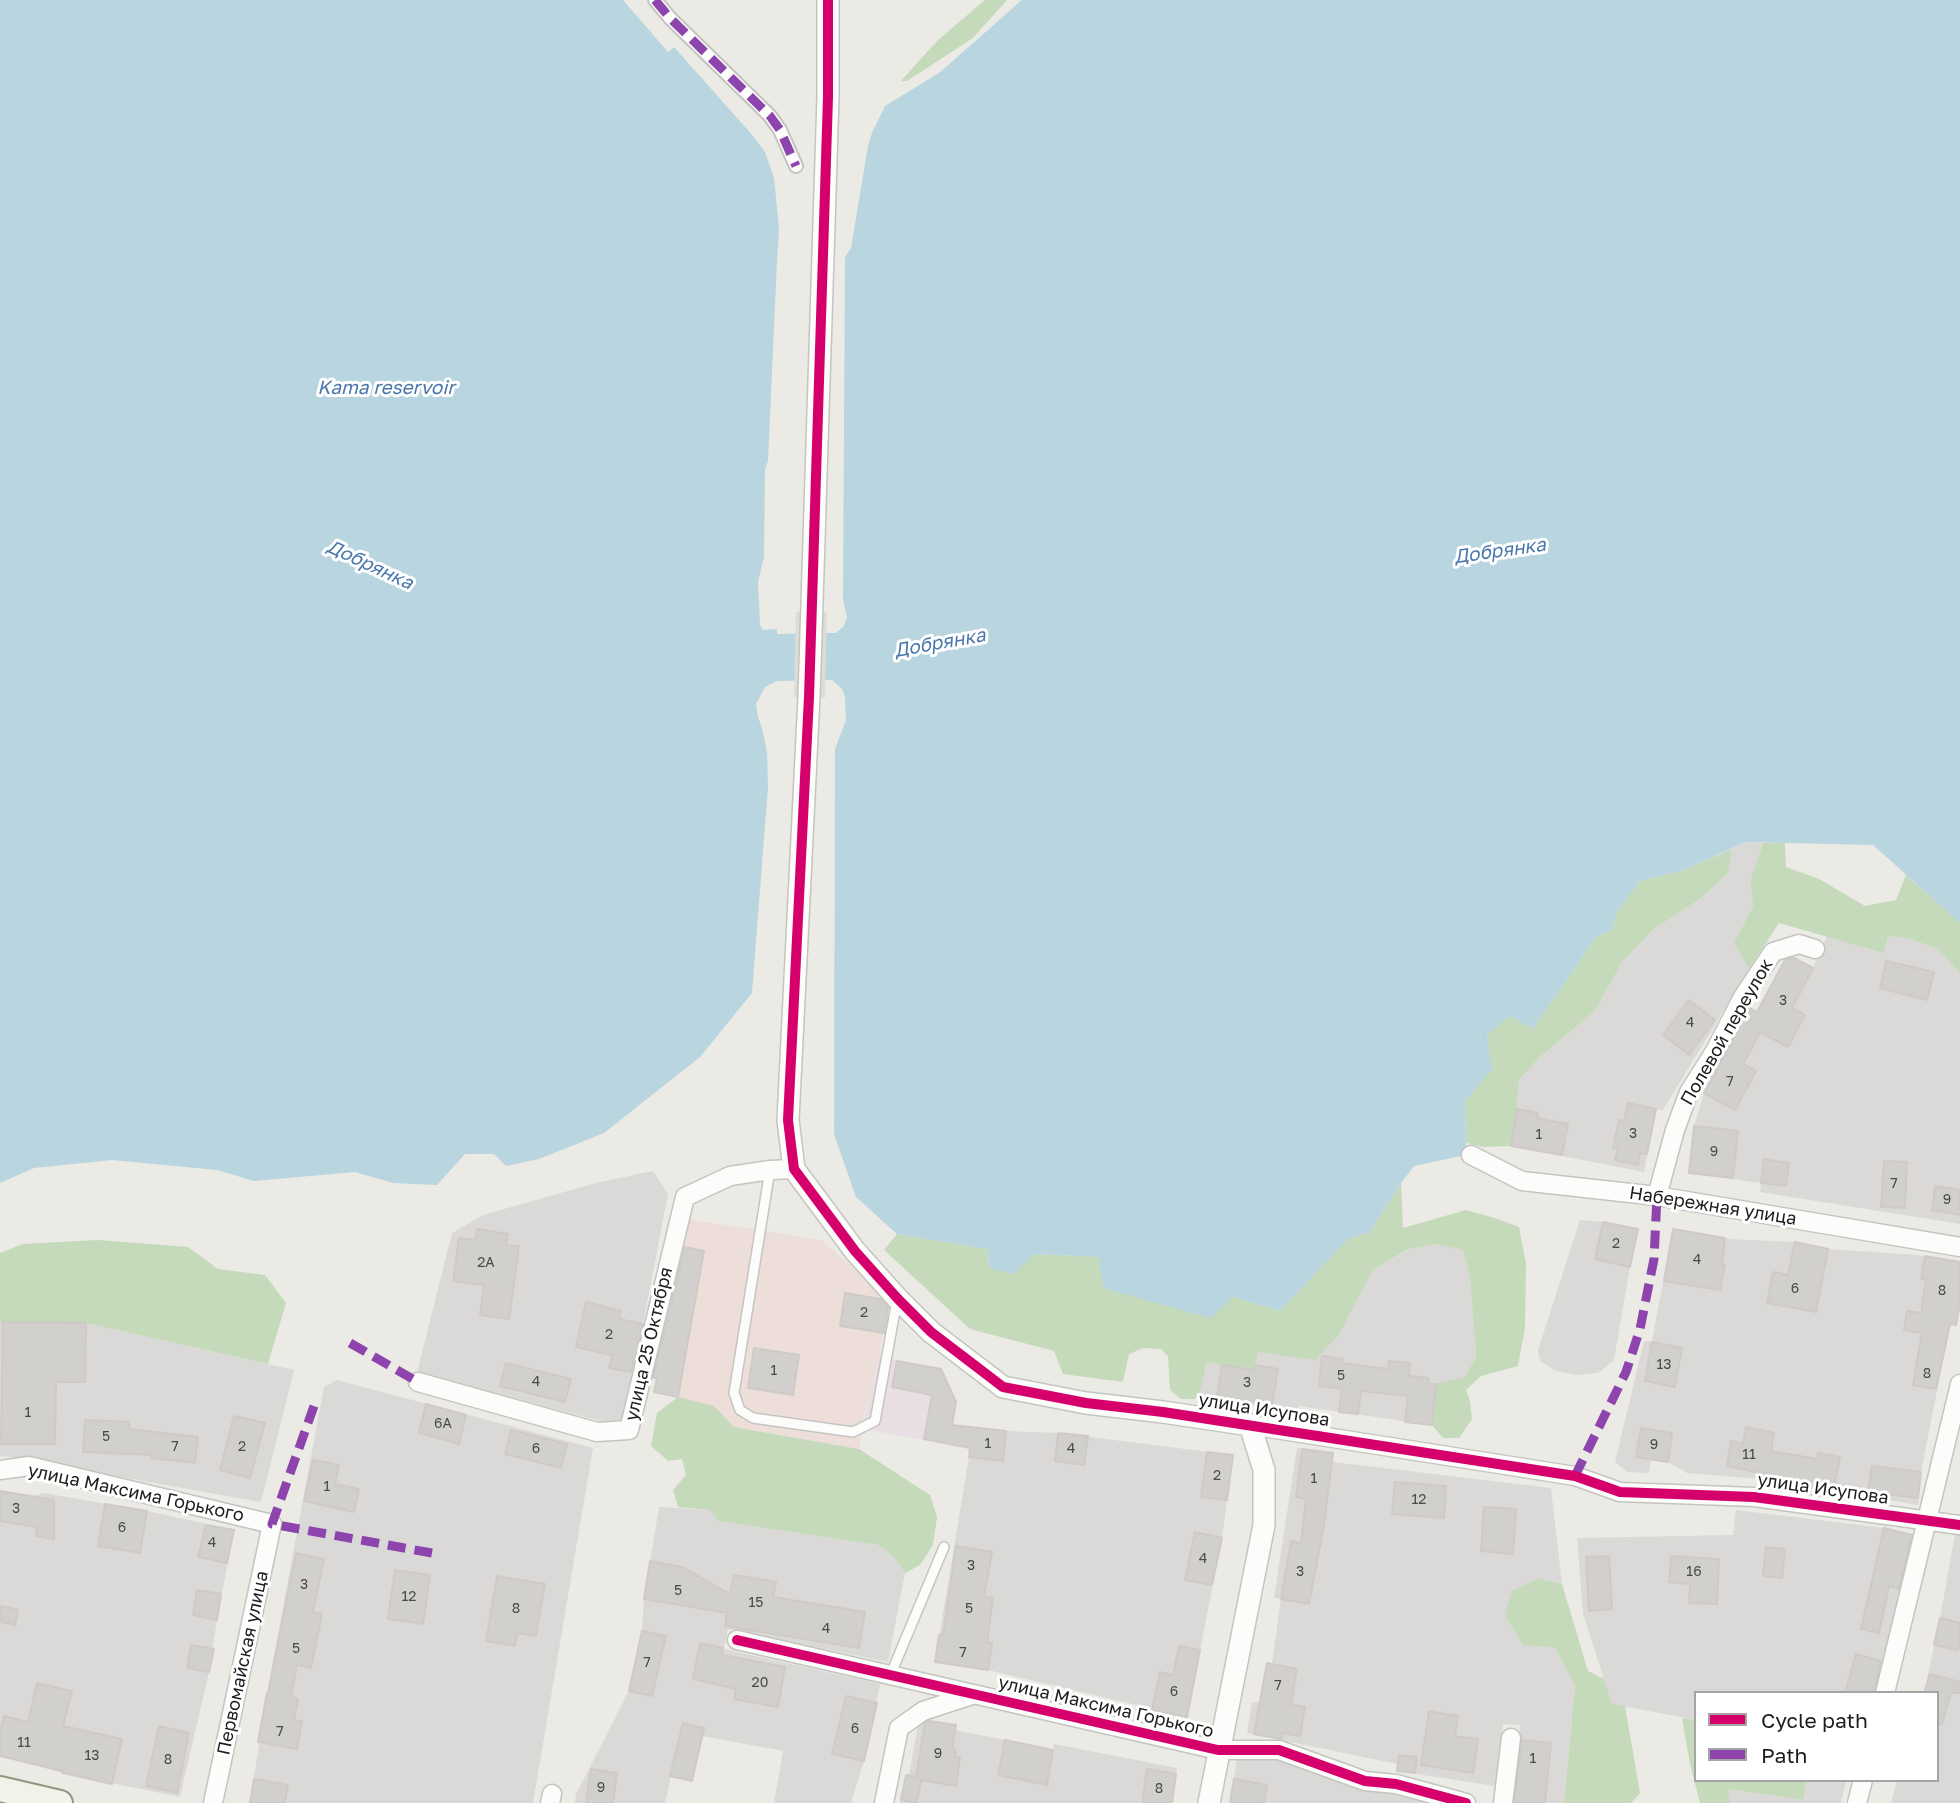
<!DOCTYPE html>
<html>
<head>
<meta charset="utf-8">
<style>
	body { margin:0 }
	#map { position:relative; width:1960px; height:1803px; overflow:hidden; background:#ebeae5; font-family:"Golos Text",sans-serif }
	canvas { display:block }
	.legend { position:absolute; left:1694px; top:1691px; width:245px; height:91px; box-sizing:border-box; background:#fff; border:2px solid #a5a5a5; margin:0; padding:9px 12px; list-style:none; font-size:21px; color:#1d1d1d }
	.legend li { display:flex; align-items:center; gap:14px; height:35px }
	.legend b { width:35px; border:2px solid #a5a5a5 }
</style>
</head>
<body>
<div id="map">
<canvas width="1960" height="1803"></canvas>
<ul class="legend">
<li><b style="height:9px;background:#d6006c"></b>Cycle path</li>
<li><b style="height:9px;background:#8e44ad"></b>Path</li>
</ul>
</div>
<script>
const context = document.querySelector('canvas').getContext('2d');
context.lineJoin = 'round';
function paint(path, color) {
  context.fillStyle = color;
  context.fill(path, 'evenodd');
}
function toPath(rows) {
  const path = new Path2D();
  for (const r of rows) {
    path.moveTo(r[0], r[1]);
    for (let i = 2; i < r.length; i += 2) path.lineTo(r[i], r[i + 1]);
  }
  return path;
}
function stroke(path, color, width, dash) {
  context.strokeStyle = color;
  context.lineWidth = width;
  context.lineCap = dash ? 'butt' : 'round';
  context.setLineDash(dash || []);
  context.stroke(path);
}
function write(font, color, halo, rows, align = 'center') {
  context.font = font + ' "Golos Text",sans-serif';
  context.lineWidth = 6;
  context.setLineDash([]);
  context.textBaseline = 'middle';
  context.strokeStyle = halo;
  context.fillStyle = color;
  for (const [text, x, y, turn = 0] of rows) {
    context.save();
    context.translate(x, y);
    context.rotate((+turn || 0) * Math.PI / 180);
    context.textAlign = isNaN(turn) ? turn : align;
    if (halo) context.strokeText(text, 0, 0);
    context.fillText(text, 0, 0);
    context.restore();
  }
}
paint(toPath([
	[1746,842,1763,843,1750,881,1753,906,1734,943,1749,969,1663,1110,1656,1109,1644,1172,1511,1146,1517,1109,1519,1080,1540,1057,1595,1011,1622,962,1654,929,1700,899,1728,873,1732,849],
	[1827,936,1884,953,1888,936,1910,939,1938,949,1960,974,1960,1224,1760,1192,1761,1183,1689,1173,1694,1126,1704,1093,1749,1008,1767,1017,1765,999,1788,955,1813,968],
	[653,1171,668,1194,643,1324,620,1426,417,1373,452,1233,483,1215,596,1183],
	[1580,1220,1603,1222,1638,1229,1630,1267,1614,1360,1598,1373,1577,1375,1556,1371,1540,1361,1538,1350],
	[1673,1229,1729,1239,1795,1242,1828,1249,1917,1255,1960,1262,1960,1303,1956,1325,1950,1325,1921,1472,1918,1505,1773,1480,1687,1473,1668,1462,1651,1459,1649,1473,1627,1472,1615,1462,1644,1341,1652,1341],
	[1436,1244,1464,1250,1470,1278,1476,1356,1465,1377,1436,1385,1432,1425,1299,1406,1297,1413,1199,1397,1207,1362,1340,1333,1373,1270,1408,1250],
	[0,1322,86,1323,294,1370,261,1502,3,1456,0,1457],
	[337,1380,593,1448,533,1803,250,1803,267,1693,324,1387],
	[972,1428,1006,1431,1058,1433,1233,1455,1222,1538,1187,1717,988,1670,935,1662,969,1457],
	[1297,1448,1333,1453,1333,1462,1551,1488,1562,1584,1539,1578,1505,1616,1523,1645,1555,1648,1575,1685,1564,1803,1512,1803,1520,1725,1503,1724,1495,1786,1397,1771,1397,1764,1247,1733,1252,1702,1260,1703,1267,1663,1272,1663,1281,1599,1274,1598],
	[0,1491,33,1496,44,1493,147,1511,234,1530,217,1620,209,1672,180,1797,63,1773,0,1756],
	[659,1507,710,1510,718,1521,878,1545,893,1556,905,1573,888,1662,728,1629,724,1649,880,1684,864,1761,851,1803,774,1803,783,1751,702,1736,704,1728,683,1723,665,1803,575,1803,576,1794,629,1691,642,1631,644,1599],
	[1736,1510,1884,1528,1914,1535,1876,1693,1696,1693,1696,1720,1612,1704,1583,1614,1577,1538,1733,1535],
	[1955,1534,1960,1535,1960,1803,1891,1803,1897,1780,1937,1780,1937,1693,1924,1693,1940,1618],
	[919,1719,956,1725,955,1730,1005,1740,1053,1750,1054,1744,1177,1768,1172,1803,900,1803,906,1775,909,1775],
	[1276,1757,1366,1787,1430,1803,1230,1803,1237,1759],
	[1807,1780,1846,1780,1841,1803,1730,1803,1728,1789,1803,1800]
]), '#dad9d7');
paint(toPath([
	[687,1219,822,1240,889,1300,879,1357,864,1416,859,1449,734,1427,714,1406,654,1392]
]), '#eddeda');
paint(toPath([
	[879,1357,941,1369,956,1402,949,1444,862,1429]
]), '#e9dee4');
paint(toPath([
	[985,0,1007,0,973,38,907,81,901,81,937,41],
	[1763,843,1785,843,1786,867,1819,879,1865,906,1896,900,1906,875,1960,923,1960,974,1938,949,1910,939,1888,936,1884,953,1779,923,1749,969,1734,943,1753,906,1750,881],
	[1732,849,1728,873,1700,899,1654,929,1622,962,1595,1011,1540,1057,1519,1080,1517,1109,1511,1146,1484,1147,1466,1143,1465,1102,1491,1069,1487,1035,1510,1016,1533,1029,1596,937,1612,930,1617,911,1640,881,1684,870],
	[1401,1183,1403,1228,1466,1210,1498,1219,1519,1227,1526,1264,1525,1328,1518,1366,1481,1376,1466,1390,1470,1401,1472,1419,1459,1438,1443,1438,1432,1425,1436,1384,1465,1377,1476,1356,1470,1278,1463,1250,1436,1244,1407,1250,1373,1270,1340,1333,1315,1360,1258,1352,1254,1370,1207,1362,1199,1397,1194,1399,1181,1399,1170,1390,1168,1356,1161,1349,1143,1348,1129,1354,1123,1382,1063,1374,1054,1351,970,1329,884,1250,897,1234,988,1249,989,1268,1034,1254,1100,1257,1280,1311,1348,1239,1370,1232],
	[98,1240,188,1247,218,1269,265,1275,286,1303,268,1364,86,1323,0,1322,0,1253,23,1244],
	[678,1397,714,1406,734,1427,859,1449,930,1495,937,1517,933,1545,920,1565,905,1573,893,1556,878,1545,718,1521,710,1510,678,1507,673,1490,686,1475,682,1459,668,1461,651,1446,657,1413],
	[1539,1578,1562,1584,1588,1671,1604,1679,1612,1704,1625,1706,1640,1793,1631,1803,1564,1803,1575,1685,1555,1648,1523,1645,1505,1616,1512,1591],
	[1682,1718,1696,1720,1696,1780,1807,1780,1803,1800,1728,1789,1730,1803,1700,1803,1690,1764]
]), '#c4daba');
paint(toPath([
	[0,0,623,0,668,52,674,47,754,137,765,152,774,178,779,228,777,261,768,461,765,469,764,557,758,582,760,625,763,630,777,629,777,634,836,633,844,626,847,617,843,599,845,257,851,248,868,146,872,133,885,106,939,73,1022,0,1960,0,1960,923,1873,845,1746,842,1684,870,1640,881,1617,911,1612,930,1596,937,1533,1029,1510,1016,1487,1035,1492,1069,1465,1102,1466,1155,1414,1166,1401,1183,1370,1232,1348,1239,1280,1311,1233,1297,1210,1318,1103,1288,1099,1257,1034,1254,1013,1274,989,1268,988,1249,897,1234,856,1197,834,1134,835,749,846,720,845,697,842,689,832,680,777,681,765,687,756,704,758,717,762,728,767,752,768,787,752,993,700,1057,604,1133,539,1159,506,1166,494,1154,465,1154,437,1185,393,1183,355,1172,254,1181,217,1170,112,1160,34,1168,0,1183]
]), '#b9d5df');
paint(toPath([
	[796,612,827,612,825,698,794,697]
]), '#dcdcd9');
const building = toPath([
	[1794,958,1813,968,1792,1008,1805,1015,1788,1047,1760,1032,1743,1064,1756,1071,1735,1110,1704,1093,1750,1008,1757,1012,1785,960,1794,958],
	[1886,961,1934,972,1927,1000,1880,988,1886,961],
	[1689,1000,1715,1020,1689,1055,1663,1035,1689,1000],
	[1628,1103,1656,1109,1647,1154,1640,1153,1638,1165,1615,1160,1618,1148,1613,1148,1619,1120,1624,1121,1628,1103],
	[1517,1109,1538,1113,1537,1118,1568,1124,1562,1155,1511,1146,1517,1109],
	[1694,1126,1738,1131,1733,1178,1689,1173,1694,1126],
	[1764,1159,1789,1163,1786,1186,1761,1183,1764,1159],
	[1884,1161,1907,1162,1905,1208,1881,1207,1884,1161],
	[1935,1186,1960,1190,1960,1215,1932,1210,1935,1186],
	[1603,1222,1638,1229,1630,1267,1595,1259,1603,1222],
	[477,1229,508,1234,506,1245,519,1246,509,1319,480,1315,484,1285,453,1281,459,1238,475,1240,477,1229],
	[1673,1229,1725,1238,1722,1265,1725,1265,1720,1290,1664,1281,1673,1229],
	[1795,1242,1828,1249,1816,1312,1767,1303,1773,1272,1788,1275,1795,1242],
	[685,1247,704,1251,678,1397,654,1392,657,1378,653,1378,685,1247],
	[1925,1256,1960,1262,1960,1303,1956,1325,1950,1324,1936,1389,1913,1385,1922,1333,1904,1330,1907,1311,1921,1313,1926,1280,1921,1279,1925,1256],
	[845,1293,880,1299,888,1307,884,1333,840,1326,845,1293],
	[586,1302,621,1311,619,1319,643,1324,631,1372,609,1368,612,1355,576,1347,586,1302],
	[3,1322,86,1323,85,1382,56,1382,55,1444,1,1444,3,1322],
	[1652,1342,1682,1348,1675,1387,1645,1381,1652,1342],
	[754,1348,799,1355,793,1395,748,1388,754,1348],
	[1322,1356,1343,1359,1342,1363,1388,1369,1389,1361,1410,1363,1409,1376,1429,1378,1428,1384,1436,1384,1432,1425,1405,1422,1408,1396,1361,1391,1358,1414,1339,1412,1342,1389,1319,1386,1322,1356],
	[897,1361,941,1369,956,1402,952,1425,1006,1431,1003,1461,969,1457,970,1448,924,1439,932,1395,892,1387,897,1361],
	[506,1363,571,1379,565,1402,500,1386,506,1363],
	[1222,1365,1254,1370,1255,1365,1278,1369,1272,1405,1217,1396,1222,1365],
	[426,1404,466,1415,459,1444,419,1433,426,1404],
	[234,1416,265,1423,250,1478,220,1470,234,1416],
	[85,1420,130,1422,129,1429,198,1437,195,1463,151,1458,152,1455,83,1452,85,1420],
	[1746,1427,1774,1433,1771,1451,1817,1459,1818,1453,1840,1457,1833,1492,1773,1480,1774,1476,1727,1466,1731,1441,1743,1444,1746,1427],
	[1641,1428,1672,1433,1668,1462,1636,1457,1641,1428],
	[511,1430,567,1444,561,1468,505,1454,511,1430],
	[1058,1433,1088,1436,1084,1465,1055,1461,1058,1433],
	[1302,1449,1333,1453,1324,1525,1309,1604,1281,1599,1291,1541,1301,1543,1306,1499,1296,1497,1302,1449],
	[1207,1452,1233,1455,1227,1500,1201,1497,1207,1452],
	[313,1460,339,1465,335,1484,359,1489,354,1512,304,1501,313,1460],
	[1872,1466,1921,1472,1918,1498,1868,1492,1872,1466],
	[1395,1482,1446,1486,1444,1518,1392,1514,1395,1482],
	[0,1491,54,1500,54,1539,36,1536,37,1527,0,1521,0,1491],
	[105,1504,147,1511,140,1553,98,1546,105,1504],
	[1484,1507,1516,1509,1513,1554,1481,1551,1484,1507],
	[206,1525,234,1530,227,1563,198,1557,206,1525],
	[1884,1528,1912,1535,1899,1589,1889,1586,1879,1633,1861,1629,1884,1528],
	[1195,1532,1222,1538,1212,1585,1185,1580,1195,1532],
	[956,1546,992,1552,984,1597,993,1598,987,1642,992,1643,988,1670,935,1662,939,1635,943,1635,956,1546],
	[1766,1547,1785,1549,1782,1578,1763,1576,1766,1547],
	[296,1553,324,1559,313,1612,322,1614,311,1668,297,1665,291,1697,298,1699,294,1720,302,1721,297,1749,258,1742,267,1693,268,1693,296,1553],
	[1609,1556,1612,1609,1589,1611,1586,1557,1609,1556],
	[1671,1556,1719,1559,1717,1604,1689,1603,1690,1584,1669,1582,1671,1556],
	[650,1561,682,1567,730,1594,734,1575,776,1582,773,1597,865,1612,859,1648,725,1626,727,1613,644,1599,650,1561],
	[395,1570,430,1575,423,1624,388,1619,395,1570],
	[497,1576,545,1584,536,1636,517,1633,515,1646,486,1641,497,1576],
	[197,1590,221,1594,217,1620,193,1615,197,1590],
	[0,1606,18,1610,15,1625,0,1622,0,1606],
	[1940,1618,1960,1623,1960,1641,1958,1650,1934,1645,1940,1618],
	[642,1631,666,1636,652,1696,629,1691,642,1631],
	[700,1643,723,1648,722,1655,785,1667,778,1707,734,1699,736,1689,693,1679,700,1643],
	[191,1645,214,1649,209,1672,187,1668,191,1645],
	[1179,1646,1200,1650,1187,1717,1152,1710,1160,1672,1173,1675,1179,1646],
	[1856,1654,1881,1661,1874,1693,1845,1693,1856,1654],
	[1267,1663,1297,1669,1291,1704,1305,1707,1300,1736,1282,1733,1281,1739,1254,1734,1267,1663],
	[1930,1674,1960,1682,1960,1693,1951,1693,1942,1724,1937,1723,1937,1693,1924,1693,1930,1674],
	[37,1683,72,1691,63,1726,122,1739,112,1784,63,1773,63,1771,0,1756,0,1731,4,1716,28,1722,37,1683],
	[846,1696,877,1703,864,1761,832,1754,846,1696],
	[1429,1711,1458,1716,1455,1736,1478,1739,1473,1773,1421,1765,1429,1711],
	[930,1721,956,1725,952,1749,956,1750,955,1757,960,1758,956,1786,921,1780,917,1803,901,1800,906,1775,916,1777,925,1723,930,1721],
	[683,1723,704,1728,692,1781,670,1776,683,1723],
	[159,1726,189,1733,177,1793,146,1786,159,1726],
	[1005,1740,1053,1750,1047,1785,998,1775,1005,1740],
	[1522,1740,1551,1743,1545,1803,1514,1803,1522,1740],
	[1399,1755,1417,1757,1415,1773,1397,1771,1399,1755],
	[591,1769,617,1773,613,1803,586,1803,591,1769],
	[1147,1769,1176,1774,1172,1803,1142,1803,1147,1769],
	[254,1779,288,1785,285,1803,250,1803,254,1779],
	[1234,1779,1267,1785,1264,1803,1230,1803,1234,1779]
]);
paint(building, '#d2d0cc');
stroke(building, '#cecbc7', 2);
const service = toPath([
	[770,1170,734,1393,740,1410,753,1418,853,1432,875,1421,897,1300],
	[890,1676,944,1547]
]);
const pedestrian = toPath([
	[655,0,670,18,770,116,780,130,796,166]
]);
const minor = toPath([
	[1471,1155,1522,1181,1657,1196,1960,1247],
	[1657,1196,1675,1130,1689,1092,1715,1051,1743,997,1773,952,1799,944,1815,949],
	[418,1382,597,1432,629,1430,685,1197,730,1176,770,1170,794,1169],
	[1250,1425,1575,1476,1620,1492,1754,1497,1960,1525],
	[0,1470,29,1466,272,1524,213,1803],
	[737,1640,1218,1750,1279,1750,1365,1781,1396,1784,1466,1803],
	[1885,1693,1960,1384],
	[550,1803,552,1794],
	[884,1803,899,1728,923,1711,972,1695],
	[1503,1803,1511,1738],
	[1857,1803,1863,1780]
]);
const tertiary = toPath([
	[828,0,828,97,809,697,788,1120,794,1169,855,1251,898,1299,931,1332,1003,1387,1086,1403,1163,1412,1250,1425,1264,1470,1264,1525,1209,1803]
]);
const secondary = toPath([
	[0,1789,60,1803]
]);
stroke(service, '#c4c4c1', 12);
stroke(pedestrian, '#c4c4c1', 16);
stroke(minor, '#c4c4c1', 21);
stroke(tertiary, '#c4c4c1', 24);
stroke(secondary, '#92957e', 28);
stroke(service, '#fcfcfb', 9);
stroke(pedestrian, '#fcfcfb', 12);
stroke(minor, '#fcfcfb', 18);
stroke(tertiary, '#fcfcfb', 21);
stroke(secondary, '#f2f2ea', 24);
stroke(toPath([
	[655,0,670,18,770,116,780,130,796,166],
	[350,1343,418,1382],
	[314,1406,272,1524,432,1553],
	[1575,1476,1626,1372,1640,1329,1654,1259,1657,1196]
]), '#8e44ad', 9, [18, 9]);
stroke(toPath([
	[828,0,828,97,809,697,788,1120,794,1169,855,1251,898,1299,931,1332,1003,1387,1086,1403,1163,1412,1575,1476,1620,1492,1754,1497,1960,1525],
	[737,1640,1218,1750,1279,1750,1365,1781,1396,1784,1466,1803]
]), '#d6006c', 10);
write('14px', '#4a4a49', null, [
	["3",1783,1001],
	["4",1690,1023],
	["7",1730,1082],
	["3",1633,1134],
	["1",1539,1135],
	["9",1714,1152],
	["7",1894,1184],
	["9",1947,1200],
	["2",1616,1244],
	["4",1697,1260],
	["2А",486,1263],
	["6",1795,1289],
	["8",1942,1291],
	["2",864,1313],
	["2",609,1335],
	["13",1664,1365],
	["1",774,1371],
	["8",1927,1374],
	["5",1341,1376],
	["4",536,1382],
	["3",1247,1383],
	["1",28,1413],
	["6А",443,1424],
	["5",106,1437],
	["1",988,1444],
	["9",1654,1445],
	["7",175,1447],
	["2",242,1447],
	["6",536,1449],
	["4",1071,1449],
	["11",1749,1455],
	["2",1217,1476],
	["1",1314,1479],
	["1",327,1487],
	["12",1419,1500],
	["3",16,1509],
	["6",122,1528],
	["4",212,1543],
	["4",1203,1559],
	["3",971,1566],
	["3",1300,1572],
	["16",1694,1572],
	["3",304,1585],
	["5",678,1591],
	["12",409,1597],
	["15",756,1603],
	["8",516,1609],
	["5",969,1609],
	["4",826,1629],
	["5",296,1649],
	["7",963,1653],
	["7",647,1663],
	["20",760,1683],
	["7",1278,1686],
	["6",1174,1692],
	["6",855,1729],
	["7",280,1732],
	["11",24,1743],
	["9",938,1754],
	["13",92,1756],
	["1",1533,1759],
	["8",168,1760],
	["9",601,1788],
	["8",1159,1789]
]);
write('18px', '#1d1d1d', '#fff', [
	["Полевой переулок",1727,1032,-60],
	["Набережная улица",1713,1206,9],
	["улица 25 Октября",649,1344,-77],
	["улица Исупова",1264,1410,9],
	["улица Исупова",1823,1489,8],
	["улица Максима Горького",136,1493,12],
	["Первомайская улица",243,1663,-78],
	["улица Максима Горького",1106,1707,13]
]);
write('italic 19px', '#4a77ac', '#fff', [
	["Kama reservoir",386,388],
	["Добрянка",1500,551,-8],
	["Добрянка",370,565,25],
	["Добрянка",940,643,-10]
]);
</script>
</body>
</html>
